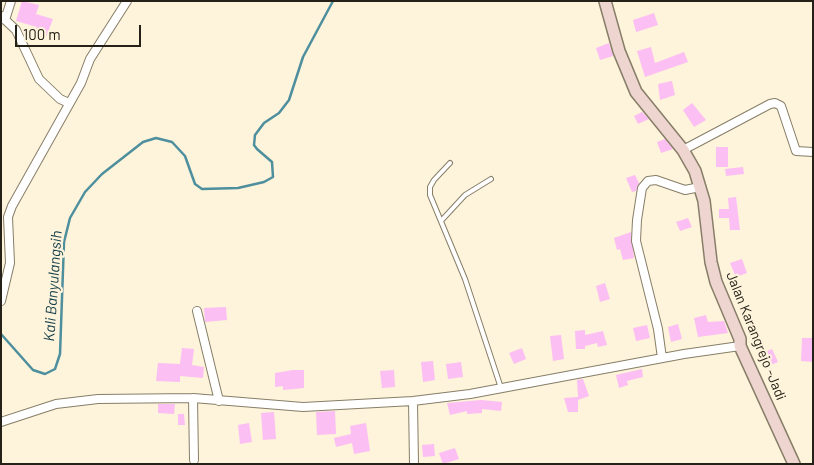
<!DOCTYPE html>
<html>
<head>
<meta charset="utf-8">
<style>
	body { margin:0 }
	#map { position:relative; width:814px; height:465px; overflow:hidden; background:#fef3db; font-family:Barlow,sans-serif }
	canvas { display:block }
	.frame { position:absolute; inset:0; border:2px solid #252118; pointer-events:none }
	.scale { position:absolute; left:15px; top:25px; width:126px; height:22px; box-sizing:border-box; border:2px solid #252118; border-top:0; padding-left:6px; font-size:15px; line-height:18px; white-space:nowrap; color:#252118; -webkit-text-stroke:4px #fef3db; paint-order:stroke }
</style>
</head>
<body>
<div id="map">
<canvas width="814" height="465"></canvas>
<div class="frame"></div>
<div class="scale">100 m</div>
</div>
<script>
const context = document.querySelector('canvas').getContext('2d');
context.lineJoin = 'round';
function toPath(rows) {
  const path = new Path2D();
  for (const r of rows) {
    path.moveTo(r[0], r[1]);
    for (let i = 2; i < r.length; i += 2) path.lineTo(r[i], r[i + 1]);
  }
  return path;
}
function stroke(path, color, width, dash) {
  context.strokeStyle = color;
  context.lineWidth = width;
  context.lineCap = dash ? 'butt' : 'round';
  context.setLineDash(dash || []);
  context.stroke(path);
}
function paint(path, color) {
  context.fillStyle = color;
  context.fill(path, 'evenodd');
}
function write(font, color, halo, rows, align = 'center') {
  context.font = font + ' Barlow,sans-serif';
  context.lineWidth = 4.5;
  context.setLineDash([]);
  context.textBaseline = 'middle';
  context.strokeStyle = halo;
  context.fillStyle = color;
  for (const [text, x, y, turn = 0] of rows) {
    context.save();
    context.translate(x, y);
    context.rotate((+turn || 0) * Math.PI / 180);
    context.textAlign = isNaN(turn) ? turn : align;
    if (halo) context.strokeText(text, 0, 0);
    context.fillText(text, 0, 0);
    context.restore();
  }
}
stroke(toPath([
	[1,334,33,370,45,374,55,369,60,354,64,242,70,218,85,192,102,174,143,142,156,138,172,142,185,156,195,184,202,189,238,188,264,182,273,177,272,162,257,149,254,145,255,135,264,123,279,113,289,100,303,57,333,1]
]), '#4e8f9e', 2.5);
paint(toPath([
	[22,1,39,5,36,14,53,19,45,40,33,36,37,27,16,21],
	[654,13,658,25,636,32,633,20],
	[609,43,613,56,600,60,596,48],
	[651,47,655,63,684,52,688,62,645,77,637,51],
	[672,81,675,95,660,100,658,84],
	[692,103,706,120,694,127,683,110],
	[642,112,649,119,638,124,634,116],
	[665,139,673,149,661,153,657,142],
	[716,147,728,147,728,167,716,167],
	[743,167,744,174,726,176,725,169],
	[635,175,639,183,636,191,632,192,626,178],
	[736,197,740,230,730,230,729,218,719,218,719,209,729,209,728,198],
	[688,218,692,227,680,231,676,222],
	[631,232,634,258,623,260,620,249,617,250,614,238],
	[742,259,747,273,736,277,730,263],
	[605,283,610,299,600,302,596,286],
	[226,307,227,320,205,322,204,308],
	[706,315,708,322,724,321,728,333,698,337,694,318],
	[678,324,682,339,671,342,668,327],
	[647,325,650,338,636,341,633,328],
	[585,330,585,335,603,331,607,345,598,347,597,343,585,346,585,349,576,349,575,331],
	[561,335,564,359,553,361,550,336],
	[802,338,813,338,813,362,801,361],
	[182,348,194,349,192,365,204,367,203,378,180,376,180,382,156,381,158,363,180,364],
	[522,348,526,359,514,364,509,353],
	[772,349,778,362,768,366,762,353],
	[433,361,435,380,423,382,421,362],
	[461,362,463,377,448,379,446,364],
	[642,369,643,377,627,381,628,385,619,388,616,375],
	[293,370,304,370,304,388,283,390,283,386,275,387,275,373],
	[394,370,395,387,382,388,380,371],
	[583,379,589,396,578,400,578,412,568,412,564,398,578,397,577,380],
	[481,400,502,402,501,411,482,409,482,413,467,414,467,411,450,415,447,403],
	[158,404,175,404,174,414,158,413],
	[335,411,336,434,317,435,316,412],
	[274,412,276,439,263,440,261,413],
	[178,414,184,414,185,425,178,425],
	[249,423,252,442,240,444,238,425],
	[366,423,370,451,354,454,352,443,336,447,334,438,351,434,350,426],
	[434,444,435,456,423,457,422,445],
	[455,448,459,459,443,464,439,453]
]), '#fcbff3');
const lane = toPath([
	[450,163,434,180,430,187,430,195,465,279,501,388],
	[441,221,465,195,491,179]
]);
const street = toPath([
	[1,16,16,30,39,79,60,99,69,103],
	[5,20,11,1],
	[683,150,770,104,775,103,781,106,796,151,813,152],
	[1,301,10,263,8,217,12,206,81,83,90,59,127,1],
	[197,311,219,401],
	[662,358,658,329,636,241,637,220,642,188,648,181,656,180,685,190,700,187],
	[193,398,194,460],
	[413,401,414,464],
	[1,422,56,404,98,399,193,398,303,407,413,401,470,394,684,354,740,346]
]);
const secondary = toPath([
	[605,1,619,51,636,92,683,150,695,171,704,201,711,262,716,282,740,339,740,346,794,464]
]);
stroke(lane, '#877e68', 6);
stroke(street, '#877e68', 10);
stroke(secondary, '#877e68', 14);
stroke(lane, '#fff', 4);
stroke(street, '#fff', 8);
stroke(secondary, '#eed5d0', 11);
write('14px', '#252118', '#fef3db', [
	["Jalan Karangrejo -Jadi",756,336,68]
]);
write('italic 15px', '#143f4a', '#fef3db', [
	["Kali Banyulangsih",53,286,-86]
]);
</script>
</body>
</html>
